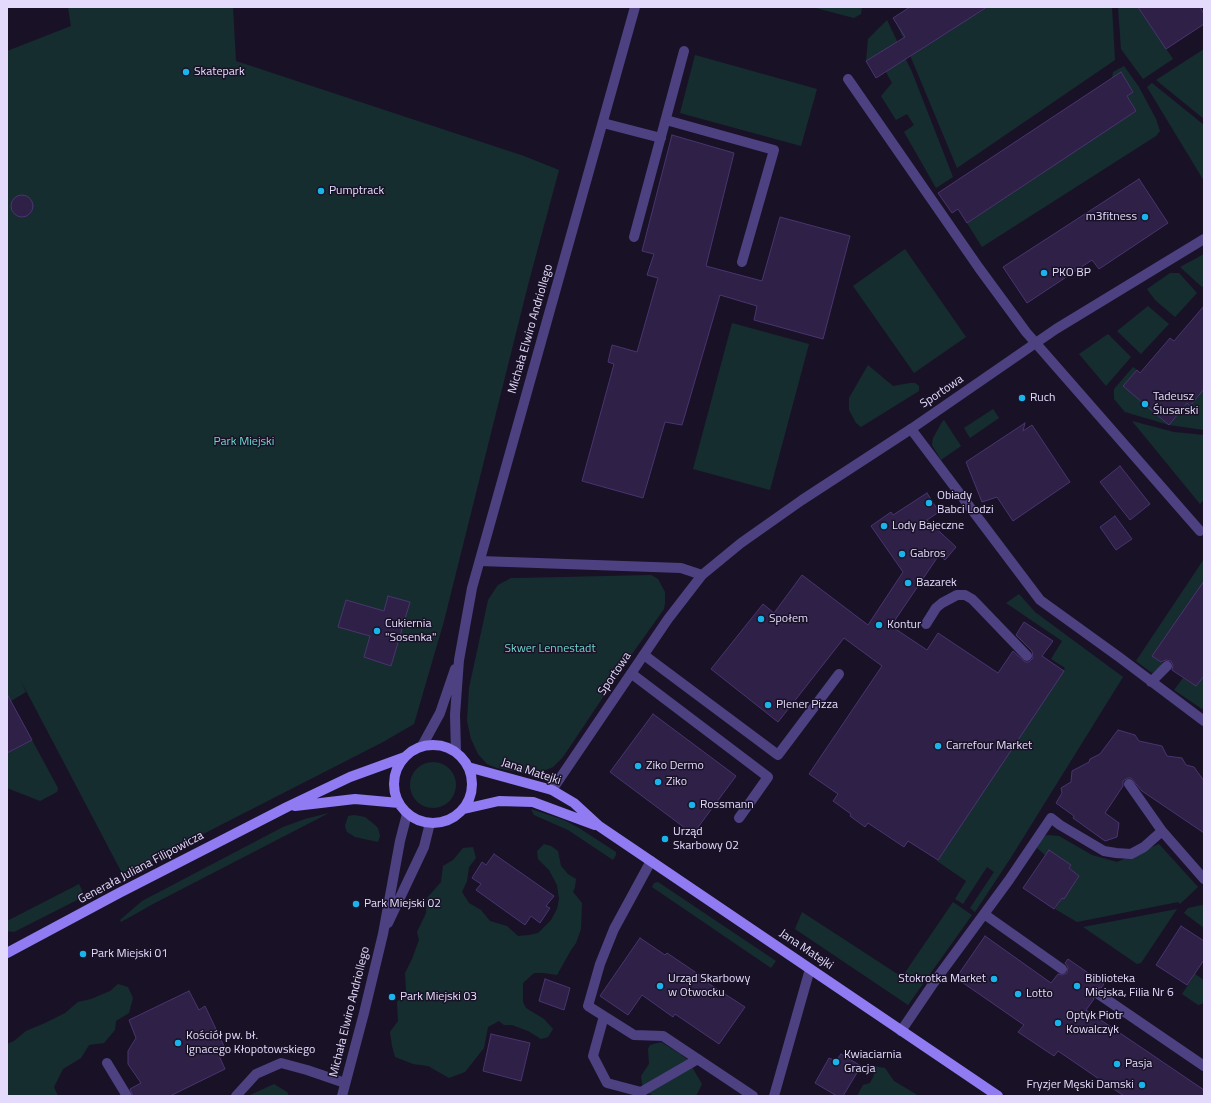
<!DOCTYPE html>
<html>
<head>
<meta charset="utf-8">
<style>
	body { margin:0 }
	#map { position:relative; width:1211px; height:1103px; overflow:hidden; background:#191227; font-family:"Titillium Web",sans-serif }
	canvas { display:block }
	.frame { position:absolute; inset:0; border:8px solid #e4dbfc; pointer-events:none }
</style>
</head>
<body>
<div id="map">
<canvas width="1211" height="1103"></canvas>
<div class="frame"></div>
</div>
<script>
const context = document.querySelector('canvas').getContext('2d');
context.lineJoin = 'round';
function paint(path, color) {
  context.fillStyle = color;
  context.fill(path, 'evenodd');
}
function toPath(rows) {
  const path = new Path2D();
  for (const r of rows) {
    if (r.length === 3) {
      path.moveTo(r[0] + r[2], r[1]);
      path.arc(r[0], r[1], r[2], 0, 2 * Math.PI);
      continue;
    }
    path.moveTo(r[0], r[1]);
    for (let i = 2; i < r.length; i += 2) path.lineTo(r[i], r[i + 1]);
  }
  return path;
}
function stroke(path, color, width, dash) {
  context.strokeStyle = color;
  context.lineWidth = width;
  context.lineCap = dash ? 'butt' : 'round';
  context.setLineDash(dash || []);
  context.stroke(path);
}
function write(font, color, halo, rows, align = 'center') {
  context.font = font + ' "Titillium Web",sans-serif';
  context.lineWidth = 3;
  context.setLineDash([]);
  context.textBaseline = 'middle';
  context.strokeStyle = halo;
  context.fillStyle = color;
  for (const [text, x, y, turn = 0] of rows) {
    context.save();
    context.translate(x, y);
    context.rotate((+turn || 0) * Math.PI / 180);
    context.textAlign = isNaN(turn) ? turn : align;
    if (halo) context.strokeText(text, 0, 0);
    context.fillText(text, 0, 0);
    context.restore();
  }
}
paint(toPath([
	[68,7,233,7,236,61,524,156,559,170,528,285,444,621,414,724,383,742,123,875,21,681,26,692,11,701,7,694,7,51,71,26],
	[812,7,862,7,861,14,854,18],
	[988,7,1112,7,1115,60,957,168,897,24,912,35,921,49,950,31,974,13,975,15],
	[1118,7,1138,7,1173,59,1143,79,1121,49],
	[887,20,912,72,953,177,936,188,904,132,914,125,907,114,896,120,881,96,892,83,886,72,892,67,882,51,866,61,868,39],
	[1204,49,1204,119,1156,80],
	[695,55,817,89,801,146,680,113],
	[1124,66,1139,87,1156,119,1160,131,1156,136,982,247,967,223,1040,175,1039,172,1136,111,1127,96,1133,91,1121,73,1112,78,1113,72],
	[1152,83,1204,125,1204,181,1147,87],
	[905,249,966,337,914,373,853,286],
	[1204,254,1204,285,1202,287,1180,267],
	[1170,273,1179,273,1197,293,1175,317,1155,300,1147,289],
	[1148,306,1169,324,1141,354,1117,331],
	[732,323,809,344,770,490,693,469],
	[1108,334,1131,357,1106,386,1079,354],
	[868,365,893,386,910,383,915,383,919,386,919,391,861,427,856,423,849,410,849,398],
	[1133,367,1137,370,1124,386,1169,425,1187,403,1190,406,1204,389,1204,430,1169,425,1125,412,1114,399,1114,389],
	[993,409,999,418,970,438,964,428],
	[944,420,961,446,941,460,932,445,933,438,942,422],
	[1132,421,1174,432,1204,435,1204,500,1200,504],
	[1204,559,1204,585,1153,656,1164,664,1152,673,1136,661],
	[651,575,658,579,665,592,665,603,664,609,632,654,563,757,553,767,537,774,526,774,497,768,487,764,478,754,471,739,467,721,469,688,482,628,488,600,498,585,511,578,519,578],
	[1019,594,1035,612,1123,677,1010,859,975,912,970,908,994,872,987,867,963,904,955,899,966,881,937,861,1065,668,1051,659,1062,641,1006,603],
	[1203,677,1204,678,1204,706,1202,709,1174,690,1183,678,1196,686],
	[32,740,58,788,57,792,40,801,7,788,7,753],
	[433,785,23],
	[531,809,564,820,579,828,616,852,616,855,613,860,568,830,534,815],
	[329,813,153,904,121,922,120,920,142,901,283,827,305,819],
	[354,815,365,817,375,825,378,828,380,836,378,842,355,837,347,832,345,826,348,816],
	[1047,835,1059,836,1092,855,1117,862,1159,844,1198,887,1180,904,1178,902,1077,922,1055,909,1062,898,1064,898,1079,876,1069,868,1071,865,1045,855,1037,848,1041,838],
	[544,844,551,846,558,851,561,866,568,874,576,879,575,887,573,892,582,903,581,929,576,943,571,950,557,975,544,973,534,973,523,983,523,1002,526,1008,544,1019,553,1029,548,1037,541,1039,528,1031,512,1025,504,1025,499,1021,488,1027,484,1048,465,1072,449,1078,428,1066,413,1064,395,1057,392,1046,390,1032,398,1021,397,1002,406,991,405,973,412,959,419,940,417,932,426,913,427,898,441,882,443,866,453,860,463,848,473,847,476,858,469,867,467,881,462,892,469,903,481,910,490,921,507,926,518,936,529,935,538,933,551,920,557,909,559,899,557,885,549,870,538,859,537,851],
	[658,882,776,961,771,968,652,887,654,883],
	[79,884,85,896,14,932,7,931,7,921],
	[953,902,972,915,908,1005,795,929,802,912,902,977],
	[1202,905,1204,906,1204,928,1184,913,1188,908],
	[1177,909,1141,963,1137,964,1083,927],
	[1195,974,1204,980,1204,1001,1202,1004,1198,1005,1182,994],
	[118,984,128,987,133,998,129,1013,116,1021,115,1030,104,1043,89,1045,81,1058,63,1069,54,1087,58,1096,7,1096,7,1044,14,1041,26,1031,45,1023,65,1013,78,1002,91,999,110,991],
	[661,1042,679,1053,688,1060,702,1084,696,1096,654,1096,643,1090,641,1076,649,1064,648,1049,650,1045],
	[873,1066,885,1068,894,1081,919,1096,857,1096,863,1085,870,1083,874,1075],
	[274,1084,287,1092,289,1096,248,1096]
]), '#162d30');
const building = toPath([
	[910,7,987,7,876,78,866,61,905,37,893,18,910,7],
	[1138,7,1200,7,1204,14,1204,24,1166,49,1138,7],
	[1121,72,1133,92,1127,96,1136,111,967,223,958,209,952,213,938,193,1121,72],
	[672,135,734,153,706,266,762,281,780,217,850,236,823,339,754,320,757,306,720,295,682,425,665,422,643,498,582,481,614,364,608,362,612,345,637,352,658,278,647,275,654,254,642,251,672,135],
	[1139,179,1168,223,1099,269,1092,260,1027,303,1003,267,1139,179],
	[22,206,11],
	[1204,306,1204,389,1190,406,1187,403,1169,425,1123,386,1137,370,1140,373,1170,338,1174,341,1204,306],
	[1025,423,1023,431,1032,425,1070,482,1013,521,997,497,982,502,966,462,1025,423],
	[1120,466,1150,504,1130,520,1100,482,1120,466],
	[927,493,939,512,927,520,956,547,945,560,939,555,891,626,927,650,938,633,998,673,1013,651,1025,662,1029,662,1033,658,1032,651,1016,635,1024,622,1053,641,1042,656,1064,671,938,860,908,841,904,847,868,823,865,827,850,816,851,814,833,801,838,794,809,774,882,666,844,638,778,722,711,669,763,604,774,613,802,575,868,625,903,572,871,526,891,512,893,515,927,493],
	[1115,516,1132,539,1116,550,1100,527,1115,516],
	[1204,581,1204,676,1196,686,1172,670,1173,665,1171,661,1166,660,1161,662,1152,656,1204,581],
	[388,596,410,602,391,666,364,657,370,636,338,627,346,600,384,611,388,596],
	[7,694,32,740,7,753,7,694],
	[653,714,736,776,693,834,610,772,653,714],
	[1118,730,1135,735,1139,741,1162,746,1167,756,1182,758,1186,765,1194,767,1204,781,1204,833,1142,791,1131,778,1128,778,1123,781,1123,786,1105,813,1119,823,1117,837,1105,841,1073,818,1074,816,1056,803,1062,793,1061,788,1071,782,1072,771,1089,762,1090,759,1100,754,1118,730],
	[1049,850,1071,865,1069,868,1079,876,1064,899,1062,898,1054,909,1023,888,1049,850],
	[494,854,554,896,546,906,550,908,540,923,531,916,525,925,476,890,481,884,472,878,482,862,486,865,494,854],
	[1181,926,1204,941,1204,960,1187,985,1156,965,1181,926],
	[985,936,1051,983,1058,974,1062,975,1067,973,1068,967,1065,963,1068,959,1104,984,1101,988,1097,987,1092,989,1091,993,1094,999,1086,1010,1204,1090,1204,1096,1124,1096,1058,1051,1054,1056,1018,1032,1024,1025,956,978,985,936],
	[640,938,665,955,667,953,701,976,700,978,745,1007,719,1044,675,1014,673,1017,642,995,628,1015,600,996,640,938],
	[545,979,570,988,564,1010,539,1001,545,979],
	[189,991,199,1010,205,1006,224,1046,216,1049,225,1069,170,1096,133,1096,130,1089,141,1083,128,1064,128,1051,136,1038,129,1020,189,991],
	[491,1034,530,1043,521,1081,483,1071,491,1034],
	[841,1054,861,1066,843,1096,837,1096,815,1083,829,1058,836,1061,841,1054]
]);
paint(building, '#2e2046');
stroke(building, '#4a3470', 1);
stroke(toPath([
	[848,79,979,268,1026,332,1200,531],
	[666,120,774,150,742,262],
	[603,123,661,138],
	[634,237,684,51],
	[911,429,1040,600,1119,657,1204,721],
	[926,624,936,608,942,603,957,595,965,595,972,599,977,604,1027,656],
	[644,655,778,755,839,674],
	[632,674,768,777,739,818],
	[1151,682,1167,666],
	[1129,784,1162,831],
	[651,861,614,929,600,964,588,1006,634,1035,663,1036,753,1096],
	[984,914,1062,969],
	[1097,993,1204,1066],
	[604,1016,593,1056,607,1083,641,1092,698,1059],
	[901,1031,937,978,1009,880,1051,818,1060,825,1104,851,1116,853,1131,854,1144,847,1162,831,1204,879],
	[107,1063,127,1096],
	[236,1096,256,1074,281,1063,307,1070,345,1083]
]), '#4e4182', 10);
stroke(toPath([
	[480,561,681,568,702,575],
	[552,790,668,619,702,575,741,543,802,500,911,429,1056,329,1204,239],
	[774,1096,810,969]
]), '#4e4182', 10);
stroke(toPath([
	[422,746,440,713,455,669],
	[456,752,455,715,459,660,472,588,635,7],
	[388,923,424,847,430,823],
	[342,1096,364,1013,383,934,400,841,407,814]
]), '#4e4182', 10);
stroke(toPath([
	[433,784,39],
	[468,767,552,790,574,803,599,826,998,1096],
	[295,806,355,799,399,803],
	[464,809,499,801,533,802,595,825],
	[7,953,119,893,287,807,350,777,405,757]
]), '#917bf3', 10);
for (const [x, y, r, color] of [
	[186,72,4,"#18b4eb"],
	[321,191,4,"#18b4eb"],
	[1145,217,4,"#18b4eb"],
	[1044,273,4,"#18b4eb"],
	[1022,398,4,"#18b4eb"],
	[1145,404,4,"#18b4eb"],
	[929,503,4,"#18b4eb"],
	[884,526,4,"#18b4eb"],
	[902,554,4,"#18b4eb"],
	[908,583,4,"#18b4eb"],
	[761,619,4,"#18b4eb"],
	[879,625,4,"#18b4eb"],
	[377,631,4,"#18b4eb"],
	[768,705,4,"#18b4eb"],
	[938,746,4,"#18b4eb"],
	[638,766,4,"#18b4eb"],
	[658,782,4,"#18b4eb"],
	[692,805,4,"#18b4eb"],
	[665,839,4,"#18b4eb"],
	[356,904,4,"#18b4eb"],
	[83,954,4,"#18b4eb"],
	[994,979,4,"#18b4eb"],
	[660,986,4,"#18b4eb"],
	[1077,986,4,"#18b4eb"],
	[1018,994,4,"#18b4eb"],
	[392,997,4,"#18b4eb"],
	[1058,1023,4,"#18b4eb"],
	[178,1043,4,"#18b4eb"],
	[836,1062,4,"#18b4eb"],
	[1117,1064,4,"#18b4eb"],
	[1142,1085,4,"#18b4eb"]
]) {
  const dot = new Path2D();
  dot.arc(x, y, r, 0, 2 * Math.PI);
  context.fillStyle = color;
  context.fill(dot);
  stroke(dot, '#191227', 1.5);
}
write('12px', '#e4dbfc', '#191227', [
	["Skatepark",194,72],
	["Pumptrack",329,191],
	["m3fitness",1137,217,"right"],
	["PKO BP",1052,273],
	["Tadeusz",1153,397],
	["Ślusarski",1153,411],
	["Ruch",1030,398],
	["Obiady",937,496],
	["Babci Lodzi",937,510],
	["Lody Bajeczne",892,526],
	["Gabros",910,554],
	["Bazarek",916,583],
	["Społem",769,619],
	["Cukiernia",385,624],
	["\"Sosenka\"",385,638],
	["Kontur",887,625],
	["Plener Pizza",776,705],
	["Carrefour Market",946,746],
	["Ziko Dermo",646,766],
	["Ziko",666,782],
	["Rossmann",700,805],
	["Urząd",673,832],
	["Skarbowy 02",673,846],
	["Park Miejski 02",364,904],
	["Park Miejski 01",91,954],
	["Urząd Skarbowy",668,979],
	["w Otwocku",668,993],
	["Stokrotka Market",986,979,"right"],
	["Biblioteka",1085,979],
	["Miejska, Filia Nr 6",1085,993],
	["Lotto",1026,994],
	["Park Miejski 03",400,997],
	["Optyk Piotr",1066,1016],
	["Kowalczyk",1066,1030],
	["Kościół pw. bł.",186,1036],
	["Ignacego Kłopotowskiego",186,1050],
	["Kwiaciarnia",844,1055],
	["Gracja",844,1069],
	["Pasja",1125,1064],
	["Fryzjer Męski Damski",1134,1085,"right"]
], 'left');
write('12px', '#e4dbfc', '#191227', [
	["Michała Elwiro Andriollego",531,329,-74],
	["Sportowa",942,392,-34],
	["Sportowa",615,674,-56],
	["Jana Matejki",531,772,18],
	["Generała Juliana Filipowicza",141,868,-28],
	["Jana Matejki",806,950,34],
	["Michała Elwiro Andriollego",350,1012,-76]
]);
write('12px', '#6dd7cd', '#191227', [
	["Park Miejski",244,442],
	["Skwer Lennestadt",550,649]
]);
</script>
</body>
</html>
